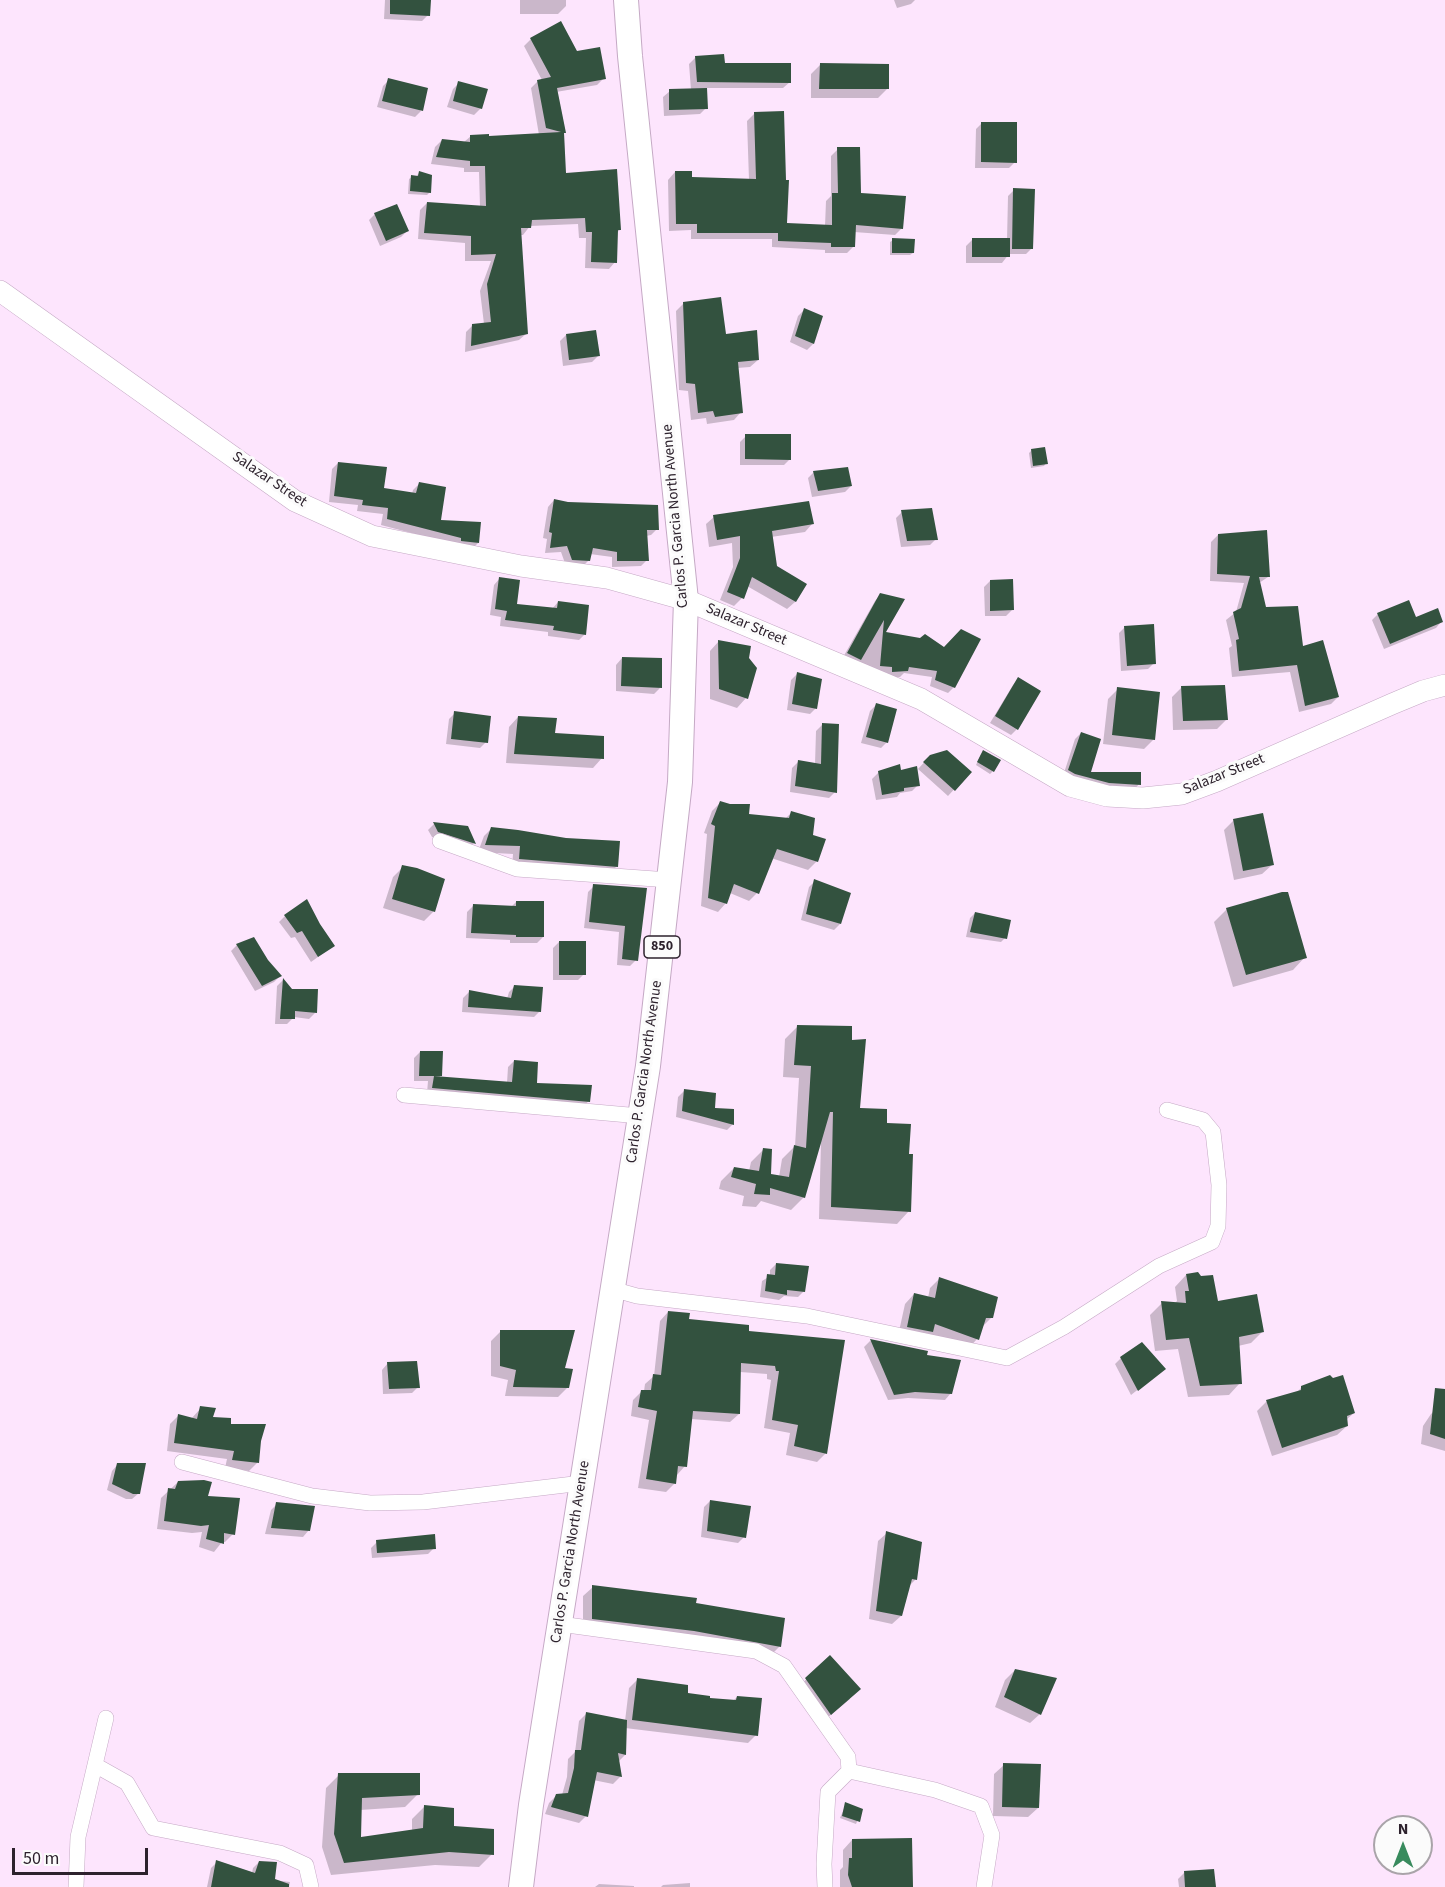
<!DOCTYPE html>
<html>
<head>
<meta charset="utf-8">
<style>
	body { margin:0 }
	#map { position:relative; width:1445px; height:1887px; overflow:hidden; background:#fde5fd; font-family:"Source Sans 3",sans-serif }
	canvas { display:block }
	.north { position:absolute; left:1373px; top:1815px; width:60px; height:60px; box-sizing:border-box; background:#fbfbfb; border:2px solid #a9a4a9; border-radius:50%; rotate:0deg; font-size:16px; font-weight:700; line-height:24px; text-align:center; color:#2d222d }
	.north::after { content:''; display:block; margin:auto; width:21px; height:27px; background:#388b5d; clip-path:polygon(50% 0,100% 100%,50% 72%,0 100%) }
	.scale { position:absolute; left:12px; top:1848px; width:136px; height:27px; box-sizing:border-box; border:3px solid #2d222d; border-top:0; padding-left:8px; font-size:18px; line-height:21px; white-space:nowrap; color:#2d222d; -webkit-text-stroke:4px #fbfbfb; paint-order:stroke }
</style>
</head>
<body>
<div id="map">
<canvas width="1445" height="1887"></canvas>
<div class="north">N</div>
<div class="scale">50 m</div>
</div>
<script>
const context = document.querySelector('canvas').getContext('2d');
context.lineJoin = 'round';
function paint(path, color) {
  context.fillStyle = color;
  context.fill(path, 'evenodd');
}
function toPath(rows) {
  const path = new Path2D();
  for (const r of rows) {
    path.moveTo(r[0], r[1]);
    for (let i = 2; i < r.length; i += 2) path.lineTo(r[i], r[i + 1]);
  }
  return path;
}
function stroke(path, color, width, dash) {
  context.strokeStyle = color;
  context.lineWidth = width;
  context.lineCap = dash ? 'butt' : 'round';
  context.setLineDash(dash || []);
  context.stroke(path);
}
function write(font, color, halo, rows, align = 'center') {
  context.font = font + ' "Source Sans 3",sans-serif';
  context.lineWidth = 6;
  context.setLineDash([]);
  context.textBaseline = 'middle';
  context.strokeStyle = halo;
  context.fillStyle = color;
  for (const [text, x, y, turn = 0] of rows) {
    context.save();
    context.translate(x, y);
    context.rotate((+turn || 0) * Math.PI / 180);
    context.textAlign = isNaN(turn) ? turn : align;
    if (halo) context.strokeText(text, 0, 0);
    context.fillText(text, 0, 0);
    context.restore();
  }
}
paint(toPath([
	[385,0,429,0,428,15,422,21,384,19],
	[520,0,566,0,566,6,558,14,520,14],
	[894,0,915,0,911,4,897,8],
	[560,23,576,52,604,78,597,85,556,92,564,133,565,174,620,230,616,233,615,262,609,269,585,268,586,238,579,238,578,224,530,226,523,235,520,235,526,334,519,340,465,352,466,332,473,325,484,324,480,291,491,261,465,261,465,243,418,239,420,210,427,203,480,207,479,172,464,172,464,168,431,164,435,147,442,140,464,142,471,136,488,138,539,135,531,88,538,81,542,80,524,46,531,39],
	[695,58,724,65,790,82,783,88,706,88,706,108,700,114,664,116,663,97,670,91,691,90,689,64],
	[820,65,887,89,878,98,811,98,811,74],
	[389,80,421,111,415,117,377,107,383,86],
	[459,83,481,108,474,115,447,107,453,89],
	[754,114,786,224,825,226,826,201,831,196,831,156,838,149,859,195,902,228,895,235,854,232,854,246,847,253,825,253,825,250,772,247,772,239,691,239,691,230,669,231,668,180,675,172,690,178,749,180,747,121],
	[982,123,1015,162,1009,168,975,168,976,129],
	[419,173,430,192,427,195,408,194,409,179,412,177,416,177],
	[1014,190,1032,248,1026,254,1009,254,1002,263,966,263,966,246,972,240,1007,240,1008,196],
	[375,214,407,231,401,237,380,246,369,220],
	[893,240,913,253,910,255,890,255,890,242],
	[683,304,758,360,750,367,737,368,741,412,734,420,707,424,706,418,691,420,688,391,679,390,676,311],
	[804,310,813,344,807,350,790,342,798,316],
	[566,335,598,356,592,362,563,366,560,341],
	[746,436,790,459,784,465,740,465,740,442],
	[1032,450,1046,463,1044,466,1031,468,1029,453],
	[338,463,383,489,412,494,413,490,419,484,440,521,478,543,472,549,381,525,383,514,357,511,358,505,329,502,332,469],
	[814,472,851,486,845,492,812,497,808,478],
	[554,500,657,529,651,535,646,536,647,560,641,566,612,567,612,557,590,554,589,560,582,567,566,566,561,552,545,553,547,539,543,538,548,507],
	[902,512,936,539,930,545,901,547,896,518],
	[714,517,812,524,805,532,771,537,775,567,805,584,795,602,787,609,747,586,742,598,734,606,720,600,733,567,732,543,709,547,706,524],
	[1218,535,1268,577,1259,583,1264,609,1302,648,1338,697,1331,704,1299,712,1290,672,1232,677,1229,648,1232,646,1226,620,1236,612,1244,583,1210,581,1211,542],
	[500,578,515,605,552,609,558,602,585,634,579,640,548,636,548,632,500,626,501,617,490,615,494,585],
	[990,581,1012,610,1006,616,985,616,984,587],
	[881,594,902,600,884,633,920,640,954,687,948,693,930,686,932,677,904,673,900,677,886,677,887,673,866,670,842,659,875,601],
	[1378,614,1415,619,1441,622,1436,628,1384,649,1372,620],
	[1125,627,1154,663,1148,669,1121,671,1119,633],
	[719,641,746,698,737,708,710,699,710,651],
	[622,658,660,688,654,694,616,691,616,665],
	[797,674,816,708,810,714,787,710,791,680],
	[1019,679,1017,729,1011,735,990,723,1013,685],
	[1181,688,1226,720,1217,729,1173,730,1172,697],
	[1118,689,1154,739,1144,749,1103,744,1108,699],
	[876,705,887,742,881,748,861,743,870,711],
	[455,713,486,742,480,748,446,744,449,719],
	[518,717,553,734,602,758,593,768,506,763,509,727],
	[822,725,835,792,829,798,790,792,792,768,798,762,815,764,816,731],
	[1081,733,1089,774,1139,784,1133,791,1063,776,1075,739],
	[981,754,993,771,990,774,976,765],
	[930,756,970,772,948,796,918,769],
	[879,772,900,772,918,785,912,791,900,793,897,797,876,800,872,779],
	[720,803,747,815,785,819,792,812,817,861,808,870,771,858,757,893,749,901,730,893,726,903,718,912,701,906,707,834,704,833,712,811],
	[1234,820,1272,865,1262,874,1234,880,1224,830],
	[434,824,474,843,468,849,432,837,428,830],
	[491,829,617,866,609,874,512,867,513,854,478,852,484,836],
	[403,867,444,880,433,912,424,921,383,908,393,877],
	[815,881,840,924,834,930,801,920,809,887],
	[594,886,645,890,636,960,630,966,617,965,619,932,584,928,588,892],
	[516,902,543,937,537,943,510,943,510,940,466,938,467,912,473,906,511,907],
	[1227,909,1305,957,1293,970,1233,987,1214,922],
	[975,913,1005,938,1001,942,966,937,970,918],
	[285,916,333,946,311,962,295,937,291,938,279,922],
	[559,942,584,974,578,980,553,980,553,948],
	[237,945,280,976,274,982,255,991,231,951],
	[283,980,315,1013,309,1019,294,1017,287,1024,275,1024,277,986],
	[515,986,540,1011,534,1017,462,1012,463,998,469,992,507,999,509,992],
	[798,1026,859,1109,885,1124,908,1156,909,1211,897,1224,819,1219,821,1141,804,1197,791,1210,761,1201,756,1207,742,1206,744,1196,719,1189,721,1181,734,1168,749,1171,751,1162,764,1149,769,1175,779,1177,782,1159,795,1146,799,1078,783,1077,785,1039],
	[420,1052,441,1075,439,1078,507,1083,508,1067,514,1061,535,1084,589,1101,582,1107,427,1093,428,1081,414,1081,414,1058],
	[684,1091,714,1109,733,1124,727,1130,676,1117,678,1097],
	[776,1264,804,1291,798,1297,784,1296,779,1300,760,1297,762,1281,770,1276,770,1270],
	[1186,1275,1217,1303,1263,1331,1251,1343,1238,1346,1240,1383,1229,1395,1188,1397,1178,1349,1155,1351,1150,1315,1162,1303,1174,1304,1177,1301,1175,1287],
	[939,1279,992,1317,982,1327,977,1339,968,1349,898,1336,905,1304,914,1294,928,1298,930,1288],
	[668,1312,687,1321,748,1333,844,1341,826,1453,817,1462,786,1455,790,1433,764,1428,771,1380,767,1379,767,1374,740,1372,739,1414,730,1422,691,1419,685,1466,677,1475,675,1483,666,1492,638,1488,649,1420,631,1416,633,1400,642,1391,644,1391,645,1384,654,1376,660,1321],
	[501,1331,564,1369,568,1387,558,1397,505,1396,508,1380,491,1376,491,1341],
	[870,1341,926,1352,925,1356,951,1393,945,1400,908,1398,888,1400,864,1347],
	[1121,1358,1164,1369,1131,1395,1115,1364],
	[388,1363,418,1387,412,1393,383,1394,382,1370],
	[1301,1388,1354,1413,1346,1420,1347,1426,1337,1435,1272,1456,1257,1411,1266,1402,1296,1393],
	[1445,1401,1445,1451,1421,1444,1423,1426,1431,1414],
	[201,1408,211,1418,260,1440,257,1463,249,1471,225,1468,227,1459,167,1451,170,1424,178,1416,191,1419],
	[118,1464,139,1493,132,1499,126,1499,107,1490,112,1471],
	[178,1482,206,1497,233,1534,225,1542,222,1542,214,1552,199,1547,202,1532,192,1533,157,1529,161,1498],
	[710,1501,744,1537,738,1543,701,1537,704,1507],
	[277,1504,309,1530,303,1537,265,1534,271,1510],
	[887,1533,916,1579,909,1586,901,1616,892,1624,869,1619,878,1541],
	[377,1542,434,1548,428,1554,372,1558,371,1548],
	[593,1587,695,1605,780,1646,770,1656,583,1628,583,1596],
	[830,1657,850,1699,821,1723,796,1689],
	[1015,1670,1040,1714,1030,1723,995,1707,1005,1680],
	[638,1679,708,1700,733,1701,737,1697,756,1735,748,1743,625,1728,625,1755,618,1762,621,1776,613,1784,593,1780,586,1816,579,1823,545,1814,549,1803,557,1795,562,1795,567,1777,568,1759,575,1752,579,1721,587,1713,625,1721,629,1688],
	[1004,1765,1038,1808,1028,1817,993,1816,994,1774],
	[339,1775,418,1794,405,1807,360,1810,360,1839,412,1831,412,1819,425,1806,492,1854,479,1867,435,1865,331,1875,322,1847,326,1788],
	[846,1804,862,1810,856,1824,840,1818],
	[852,1840,912,1887,840,1887,840,1870,843,1867,843,1850],
	[217,1862,252,1873,253,1868,259,1862,273,1880,290,1882,289,1887,207,1887,211,1868],
	[1184,1873,1214,1887,1179,1887,1178,1879],
	[690,1883,690,1887,661,1887,663,1885],
	[599,1884,634,1886,634,1887,595,1887]
]), '#0003');
paint(toPath([
	[390,0,431,0,430,16,390,14],
	[561,21,577,51,600,47,606,79,557,88,566,133,564,133,566,173,617,169,621,230,618,230,617,263,591,262,592,232,586,232,585,218,532,220,531,228,521,228,528,334,471,346,472,324,491,322,487,284,496,254,471,255,471,236,424,233,427,202,486,206,485,166,470,166,470,161,436,157,442,139,470,142,470,135,489,134,489,136,561,132,546,128,537,80,551,77,530,38],
	[724,54,725,63,791,63,791,83,697,82,695,56],
	[820,63,889,64,889,89,819,89],
	[388,78,428,88,423,111,382,101],
	[458,81,488,89,482,109,453,101],
	[707,88,708,109,669,110,669,89],
	[784,111,786,180,789,180,787,223,832,225,832,193,838,193,837,147,860,147,861,193,906,196,903,229,856,225,855,247,831,247,831,243,778,241,778,233,697,233,697,224,676,224,675,171,692,171,692,177,756,179,754,112],
	[981,122,1017,122,1017,163,981,162],
	[419,171,432,175,431,193,410,191,411,175,418,176],
	[1013,188,1035,189,1033,249,1012,249],
	[397,204,409,231,386,241,374,213],
	[892,238,915,239,914,253,892,253],
	[972,238,1010,238,1010,257,972,257],
	[721,297,726,334,757,330,759,360,738,362,743,413,715,417,713,411,698,413,695,384,686,383,683,302],
	[804,308,823,316,814,344,795,336],
	[596,330,600,356,569,360,566,334],
	[745,434,791,434,791,460,745,459],
	[1045,447,1048,464,1033,466,1031,449],
	[338,462,387,467,384,488,416,493,419,482,446,487,441,520,481,522,479,543,461,541,461,538,387,519,388,508,362,505,363,500,334,496],
	[848,467,852,486,818,491,813,471],
	[554,499,568,502,658,505,659,530,647,530,649,561,617,561,617,552,593,548,590,561,572,560,567,546,550,548,552,533,549,532],
	[809,501,814,524,772,531,777,566,807,584,796,602,752,577,744,599,727,592,740,558,740,536,717,540,713,515],
	[932,508,938,540,907,541,901,510],
	[1267,530,1270,577,1259,577,1266,607,1298,606,1303,646,1323,640,1339,697,1305,706,1297,665,1239,671,1236,640,1239,639,1233,612,1241,608,1250,576,1217,574,1218,534],
	[499,577,520,580,517,604,557,608,558,601,589,605,586,635,553,630,554,626,505,620,507,611,495,609],
	[1013,579,1014,610,990,611,990,580],
	[880,593,905,599,886,632,920,638,925,634,944,647,961,629,981,639,955,688,935,680,937,671,909,667,908,671,892,672,892,667,880,666,884,620,861,660,847,653],
	[1409,600,1416,617,1438,608,1443,622,1390,644,1377,613],
	[1154,624,1156,664,1127,666,1124,626],
	[718,640,751,646,749,658,757,668,748,699,719,689],
	[622,657,662,658,662,688,621,686],
	[797,672,822,679,817,709,792,704],
	[1018,677,1041,691,1018,730,995,716],
	[1225,685,1228,720,1183,721,1181,686],
	[1117,687,1160,692,1155,740,1112,735],
	[876,703,897,709,888,743,866,737],
	[454,711,491,716,488,743,451,739],
	[518,716,557,718,555,733,604,736,604,759,514,754],
	[822,723,839,724,837,793,795,786,798,760,821,764],
	[1081,732,1101,739,1091,772,1141,772,1141,785,1109,783,1075,774,1068,770],
	[947,750,972,772,955,791,923,762,930,755],
	[983,750,1001,760,994,772,977,762],
	[900,764,901,770,917,766,920,786,904,788,904,791,882,795,878,771],
	[720,801,730,804,750,804,749,814,789,818,791,811,815,818,813,835,826,839,818,862,777,849,759,894,734,884,727,904,708,898,715,826,711,824],
	[1263,813,1274,865,1243,871,1233,819],
	[433,822,468,826,476,844,438,832],
	[491,827,518,830,566,838,620,841,618,867,519,859,520,846,485,845],
	[402,865,417,868,445,879,435,912,392,899],
	[814,879,851,893,841,924,806,914],
	[593,884,647,888,638,961,622,959,625,926,589,922],
	[1282,892,1288,892,1307,958,1246,975,1226,908],
	[307,899,320,924,335,946,318,957,302,931,297,933,284,915],
	[516,901,544,901,544,937,516,937,516,935,471,933,473,904,516,906],
	[975,912,1011,920,1007,939,970,932],
	[254,937,268,960,282,976,262,986,236,944],
	[559,941,586,941,586,975,559,975],
	[283,978,292,989,318,989,317,1013,295,1011,295,1019,280,1019],
	[514,985,543,987,541,1012,468,1007,469,990,511,998],
	[797,1025,852,1026,852,1040,866,1039,860,1108,887,1109,887,1123,911,1124,909,1154,913,1154,911,1212,831,1207,833,1112,830,1112,805,1198,770,1188,770,1195,754,1194,756,1184,731,1177,734,1167,759,1171,763,1148,772,1149,771,1174,789,1177,794,1145,806,1148,811,1066,794,1065],
	[420,1051,443,1051,442,1076,419,1076],
	[514,1060,538,1062,537,1083,592,1085,590,1102,432,1088,434,1076,512,1082],
	[684,1089,716,1093,715,1108,734,1109,734,1125,682,1111],
	[776,1263,809,1266,805,1292,787,1290,787,1295,765,1291,767,1274,775,1275],
	[1198,1272,1201,1276,1213,1275,1218,1301,1257,1294,1264,1332,1239,1337,1242,1384,1200,1386,1189,1338,1166,1340,1161,1301,1186,1303,1185,1291,1189,1291,1186,1274],
	[939,1277,998,1297,993,1318,986,1318,979,1340,935,1324,933,1332,907,1327,914,1293,935,1298],
	[668,1311,690,1313,689,1319,749,1325,749,1331,845,1340,827,1454,794,1446,798,1425,772,1420,779,1371,776,1371,775,1366,741,1363,740,1414,693,1411,687,1467,678,1466,676,1484,646,1479,657,1411,638,1407,641,1390,651,1390,653,1374,661,1375],
	[500,1330,575,1330,565,1368,573,1369,569,1388,513,1387,516,1370,500,1366],
	[870,1339,928,1351,927,1355,961,1360,952,1394,915,1392,894,1395],
	[1142,1342,1166,1369,1138,1391,1120,1357],
	[417,1361,420,1388,389,1389,387,1362],
	[1330,1375,1333,1378,1343,1375,1355,1413,1347,1416,1348,1426,1282,1448,1266,1400,1301,1390,1301,1386],
	[1435,1388,1445,1389,1445,1439,1430,1434],
	[200,1406,216,1408,213,1417,231,1418,231,1424,266,1424,261,1441,259,1463,232,1460,234,1451,174,1443,178,1414,197,1419],
	[117,1463,146,1463,140,1494,133,1494,112,1484],
	[204,1480,212,1482,208,1496,240,1498,235,1535,224,1533,224,1544,206,1539,209,1525,201,1526,164,1521,168,1488,175,1489,178,1481],
	[710,1500,751,1506,746,1538,707,1531],
	[276,1502,315,1506,310,1531,271,1528],
	[886,1531,922,1542,917,1580,912,1579,902,1616,876,1611],
	[435,1534,436,1549,377,1553,376,1540],
	[592,1585,697,1598,696,1603,785,1618,781,1647,694,1631,592,1619],
	[830,1655,861,1689,831,1715,805,1678],
	[1015,1669,1057,1678,1041,1715,1004,1697],
	[637,1678,688,1685,688,1693,710,1696,710,1698,736,1700,737,1696,762,1698,758,1736,632,1720],
	[586,1712,627,1720,626,1755,618,1753,622,1777,597,1772,588,1817,551,1807,556,1794,568,1793,574,1768,575,1750,581,1750],
	[1003,1763,1041,1764,1039,1808,1002,1807],
	[338,1773,420,1773,420,1795,362,1798,361,1837,423,1828,424,1805,454,1808,454,1826,494,1829,494,1855,449,1852,344,1863,334,1834],
	[845,1802,863,1809,860,1822,842,1816],
	[912,1838,913,1887,852,1887,848,1875,849,1858,852,1858,852,1839],
	[216,1860,255,1873,259,1861,277,1862,275,1879,289,1884,289,1887,211,1887],
	[1214,1869,1216,1887,1185,1887,1184,1871]
]), '#33523f');
const street = toPath([
	[440,841,517,869,669,880],
	[404,1095,640,1116],
	[612,1289,637,1296,807,1316,1007,1358,1064,1327,1159,1266,1212,1242,1218,1226,1219,1185,1213,1132,1203,1120,1167,1110],
	[182,1462,312,1496,370,1503,423,1502,582,1483],
	[560,1624,756,1651,784,1666,848,1757,849,1771],
	[95,1765,127,1783,153,1828,280,1853,306,1865,311,1887],
	[76,1887,78,1837,106,1718],
	[825,1887,824,1864,828,1792,849,1771,935,1790,981,1806,992,1835,984,1887]
]);
const secondary = toPath([
	[0,291,295,501,372,536,521,566,607,578,686,600,921,699,1070,786,1107,796,1143,798,1182,794,1217,781,1392,704,1423,691,1445,685]
]);
const primary = toPath([
	[521,1887,531,1805,648,1066,680,782,686,600,630,56,626,0]
]);
stroke(street, '#c5a9c5', 16);
stroke(secondary, '#c5a9c5', 22);
stroke(primary, '#c5a9c5', 26);
stroke(street, '#fff', 15);
stroke(secondary, '#fff', 21);
stroke(primary, '#fff', 24);
for (const [x, y, w] of [
	[662,947,36]
]) {
  const box = new Path2D();
  box.roundRect(x - w / 2, y - 11, w, 22, 4.5);
  context.fillStyle = '#fbfbfb';
  context.fill(box);
  stroke(box, '#2d222d', 1.5);
}
write('bold 14px', '#2d222d', null, [
	["850",662,947]
]);
write('15px', '#2d222d', '#fbfbfb', [
	["Salazar Street",269,480,34],
	["Carlos P. Garcia North Avenue",676,516,-95],
	["Salazar Street",746,625,23],
	["Salazar Street",1224,775,-22],
	["Carlos P. Garcia North Avenue",645,1072,-82],
	["Carlos P. Garcia North Avenue",571,1552,-81]
]);
</script>
</body>
</html>
